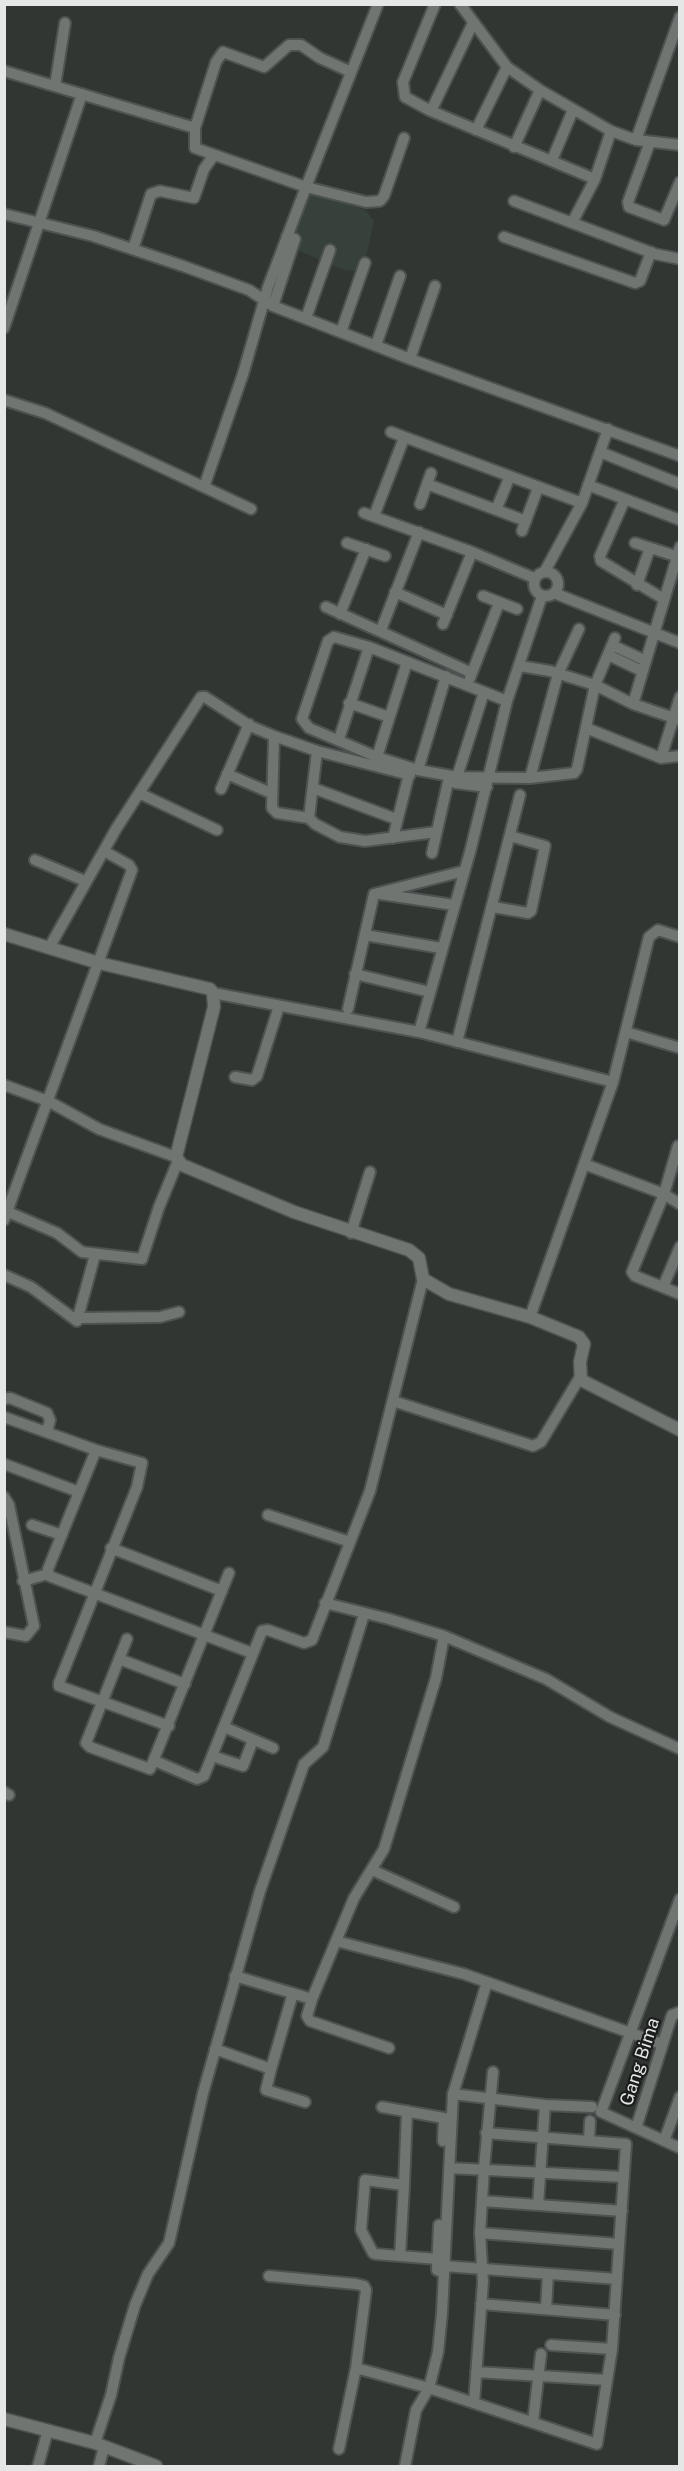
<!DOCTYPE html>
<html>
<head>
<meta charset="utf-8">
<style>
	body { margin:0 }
	#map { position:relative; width:684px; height:2471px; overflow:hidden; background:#313633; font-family:"Public Sans",sans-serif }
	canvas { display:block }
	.frame { position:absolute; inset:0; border:6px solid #e4e7e5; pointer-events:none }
</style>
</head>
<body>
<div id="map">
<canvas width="684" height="2471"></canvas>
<div class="frame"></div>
</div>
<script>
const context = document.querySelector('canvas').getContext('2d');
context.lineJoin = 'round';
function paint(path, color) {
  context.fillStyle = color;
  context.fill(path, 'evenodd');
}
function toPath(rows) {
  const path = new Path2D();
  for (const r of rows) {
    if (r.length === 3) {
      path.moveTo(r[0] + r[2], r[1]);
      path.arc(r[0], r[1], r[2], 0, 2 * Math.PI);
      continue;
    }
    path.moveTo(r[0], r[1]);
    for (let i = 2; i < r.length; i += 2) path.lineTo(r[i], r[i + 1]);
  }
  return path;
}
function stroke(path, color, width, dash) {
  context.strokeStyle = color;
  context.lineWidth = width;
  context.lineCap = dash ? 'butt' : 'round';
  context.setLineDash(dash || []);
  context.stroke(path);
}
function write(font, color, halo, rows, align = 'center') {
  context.font = font + ' "Public Sans",sans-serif';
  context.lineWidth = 4.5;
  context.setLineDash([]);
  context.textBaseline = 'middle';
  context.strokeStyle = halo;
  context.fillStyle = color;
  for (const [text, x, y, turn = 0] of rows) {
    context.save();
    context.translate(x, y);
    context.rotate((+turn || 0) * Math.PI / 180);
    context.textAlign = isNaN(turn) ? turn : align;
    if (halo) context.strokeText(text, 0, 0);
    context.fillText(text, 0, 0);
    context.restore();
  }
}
paint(toPath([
	[310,191,365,210,374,221,363,272,344,270,288,246]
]), '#37413b');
const minor = toPath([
	[378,4,306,187,366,202,380,201,384,196,404,138],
	[435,4,403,82,405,97,431,111,595,179,611,131],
	[460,4,507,67,540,90,611,131,636,140,680,145],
	[4,71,195,128,195,148,306,187,268,287,243,374,204,487],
	[55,86,65,23],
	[431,111,473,23],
	[195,128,216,62,223,52,264,67,289,45,301,45,320,58,351,72],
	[476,130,507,67],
	[636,140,680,17],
	[650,142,628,202,629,207,664,220,680,182],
	[514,147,540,90],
	[552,160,573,110],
	[514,201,655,254,680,259],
	[4,214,93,236,183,266,249,290,273,306,410,359,680,456],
	[572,223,595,179],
	[504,237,635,283,640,281,651,252],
	[133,249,151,194,160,191,194,198,204,169,214,155],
	[273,306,295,239,287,236],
	[306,318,330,250],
	[4,328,82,94],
	[341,332,365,263],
	[376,345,400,276],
	[410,359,435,286],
	[4,400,45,413,251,509],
	[391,432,582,503],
	[600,452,680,484],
	[427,484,526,521],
	[588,485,680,520],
	[625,499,600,556,601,561,662,598],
	[420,504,431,473],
	[496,510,510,476],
	[364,513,472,552,534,578],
	[374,516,404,438],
	[522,531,538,488],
	[347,543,385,556],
	[635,543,679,557],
	[545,571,582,503,608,429],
	[546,584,12],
	[637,585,650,548],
	[395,592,447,615],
	[554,593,680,643],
	[483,596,517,609],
	[326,607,472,673],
	[340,614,366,549],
	[443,624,472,552],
	[381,630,419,532],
	[612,645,646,661],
	[608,655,642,671],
	[520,666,550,671,595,685,633,704,680,720],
	[470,678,499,603],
	[507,701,369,647,334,637,328,641,302,719,309,728,377,757,418,770,457,777,530,778,574,773,577,769,595,685,615,638],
	[349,703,389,717],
	[633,704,680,547],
	[586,728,661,758,680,756],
	[339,739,369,647],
	[317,751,309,818,315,824,340,837,365,841,436,832],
	[377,757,407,662],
	[661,758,680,697],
	[418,770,446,676],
	[227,774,271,793],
	[457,777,484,692],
	[530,778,558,674,579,629],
	[455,783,487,787],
	[313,788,396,819],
	[221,789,249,724],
	[141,794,217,830],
	[309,818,277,813,272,808,274,736,317,751,410,775],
	[393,838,409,774],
	[432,853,448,782],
	[35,860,85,881],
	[380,894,454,905],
	[493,907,528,913,531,911,545,846,510,836],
	[365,935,441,948],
	[49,948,116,829,201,697,205,697,250,726,274,736],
	[355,974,430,992],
	[213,993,419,1032,613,1082,649,937,658,930,680,937],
	[348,1009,374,894,464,871],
	[419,1032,470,852,507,701,542,596],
	[626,1032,680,1048],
	[457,1042,520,795],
	[235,1077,252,1080,257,1076,279,1006],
	[4,1085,48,1101,99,1129,176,1157],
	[678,1146,664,1194,632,1272,635,1276,680,1294],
	[584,1164,664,1194,680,1204],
	[8,1212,57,1233,82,1252,142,1259,159,1207,178,1161],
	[4,1220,132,870,129,865,104,851],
	[351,1233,370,1172],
	[4,1275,31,1287,77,1321,95,1255],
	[663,1287,680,1247],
	[530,1317,613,1082],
	[80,1318,160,1317,179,1312],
	[4,1399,10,1398,47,1413,50,1420,47,1432],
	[393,1401,533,1446,541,1442,580,1377],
	[4,1417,96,1450,142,1463,137,1487,59,1683,59,1686,169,1726],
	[96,1450,48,1569,49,1576,252,1653],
	[4,1464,79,1492],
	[4,1497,9,1505,34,1626,26,1636,4,1632],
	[268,1515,350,1542],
	[32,1525,62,1535],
	[111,1548,222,1591],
	[23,1581,48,1574],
	[325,1603,389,1619,444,1636,436,1678,384,1849,354,1898,336,1941,464,1974,662,2044],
	[444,1636,546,1679,610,1717,680,1749],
	[127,1639,86,1743,90,1747,150,1769,229,1573],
	[119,1659,185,1684],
	[224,1727,273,1748],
	[212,1756,243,1766,253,1740],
	[155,1761,197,1779,204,1776,262,1631,268,1630,304,1643,312,1640,370,1491,423,1279],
	[4,1792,9,1795],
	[372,1870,454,1907],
	[680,1899,601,2112,680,2148],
	[235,1976,312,1999,336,1941],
	[312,1999,307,2016,310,2021,389,2048],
	[215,2049,271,2069,266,2090,305,2102],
	[271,2069,293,1993],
	[453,2094,545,2105,592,2107],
	[382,2107,444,2118,443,2141],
	[636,2128,672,2015,680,2012],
	[589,2141,590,2121],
	[664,2141,680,2097],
	[449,2168,624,2177],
	[404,2185,407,2111],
	[482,2201,622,2211],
	[538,2205,545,2105],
	[439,2225,437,2270,444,2273],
	[480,2233,619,2244],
	[400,2256,404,2185,365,2180,361,2230,373,2253,375,2254,437,2259],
	[444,2266,617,2279],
	[269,2276,356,2284,364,2286,366,2290,356,2368,339,2449],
	[481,2304,615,2315],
	[546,2309,548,2274],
	[551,2345,612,2349],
	[356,2368,429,2388,597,2444,612,2349,626,2144,486,2133],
	[476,2372,607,2380],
	[474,2403,483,2282,480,2233,484,2168,493,2072],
	[533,2422,541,2354],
	[95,2443,111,2395,119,2358,135,2305,148,2274,169,2243,203,2093,260,1891,304,1764,323,1747,364,1614],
	[38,2466,48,2430],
	[99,2466,104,2447],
	[405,2466,416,2410,429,2388,438,2352,442,2313,453,2094,487,1982]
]);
const tertiary = toPath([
	[4,934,99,963,210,989,213,993,214,1007,176,1157,182,1165,294,1212,409,1250,419,1258,423,1279,449,1294,530,1317,579,1337,584,1344,580,1362,581,1380,680,1430],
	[4,2419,95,2443,156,2466]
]);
stroke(minor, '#4e5250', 14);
stroke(tertiary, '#4e5250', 15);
stroke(minor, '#707572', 10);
stroke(tertiary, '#707572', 12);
write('18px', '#e4e7e5', '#1b1d1c', [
	["Gang Bima",640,2062,-72]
]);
</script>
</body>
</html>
